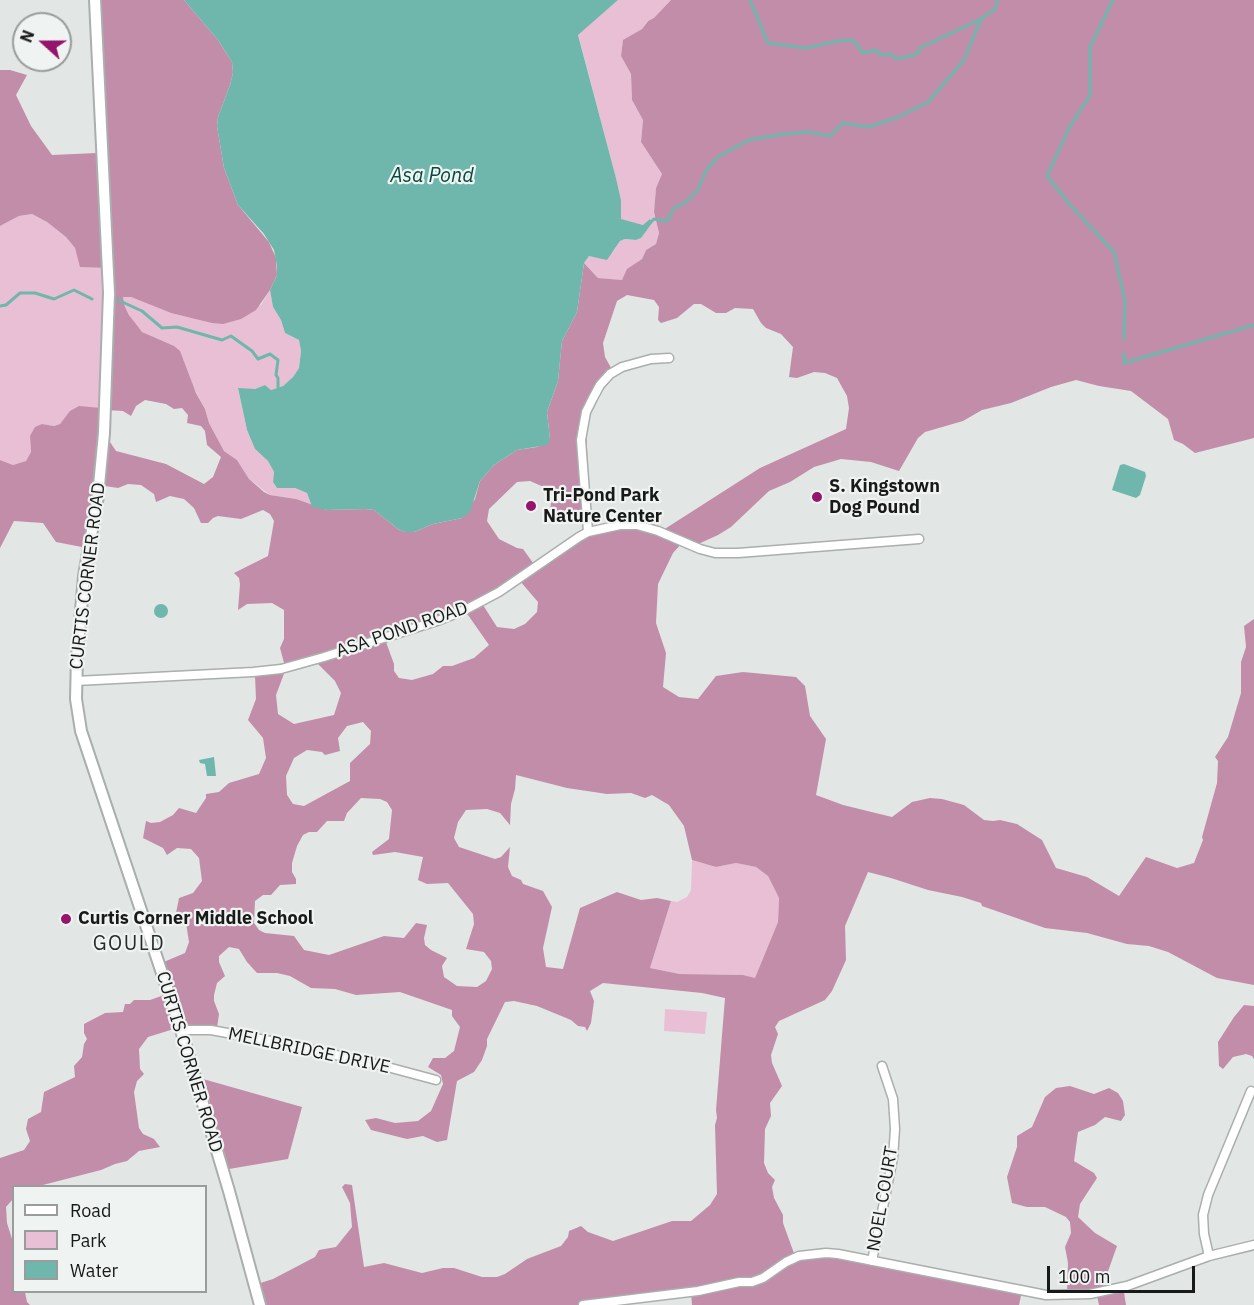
<!DOCTYPE html>
<html>
<head>
<meta charset="utf-8">
<style>
	body { margin:0 }
	#map { position:relative; width:1254px; height:1305px; overflow:hidden; background:#e2e6e5; font-family:"IBM Plex Sans",sans-serif }
	canvas { display:block }
	.legend { position:absolute; left:12px; top:1185px; width:195px; height:108px; box-sizing:border-box; background:#eff3f2; border:2px solid #999c9b; margin:0; padding:8px 10px; list-style:none; font-size:18px; color:#181919 }
	.legend li { display:flex; align-items:center; gap:12px; height:30px }
	.legend b { width:30px; border:2px solid #999c9b }
	.north { position:absolute; left:12px; top:12px; width:60px; height:60px; box-sizing:border-box; background:#eff3f2; border:2px solid #999c9b; border-radius:50%; rotate:291deg; font-size:16px; font-weight:700; line-height:24px; text-align:center; color:#181919 }
	.north::after { content:''; display:block; margin:auto; width:21px; height:27px; background:#95146c; clip-path:polygon(50% 0,100% 100%,50% 72%,0 100%) }
	.scale { position:absolute; left:1047px; top:1266px; width:148px; height:27px; box-sizing:border-box; border:3px solid #181919; border-top:0; padding-left:8px; font-size:18px; line-height:21px; white-space:nowrap; color:#181919; -webkit-text-stroke:4px #eff3f2; paint-order:stroke }
</style>
</head>
<body>
<div id="map">
<canvas width="1254" height="1305"></canvas>
<ul class="legend">
<li><b style="height:8px;background:#fff"></b>Road</li>
<li><b style="height:16px;background:#e9bfd5"></b>Park</li>
<li><b style="height:16px;background:#6fb7ac"></b>Water</li>
</ul>
<div class="north">N</div>
<div class="scale">100 m</div>
</div>
<script>
const context = document.querySelector('canvas').getContext('2d');
context.lineJoin = 'round';
function paint(path, color) {
  context.fillStyle = color;
  context.fill(path, 'evenodd');
}
function toPath(rows) {
  const path = new Path2D();
  for (const r of rows) {
    if (r.length === 3) {
      path.moveTo(r[0] + r[2], r[1]);
      path.arc(r[0], r[1], r[2], 0, 2 * Math.PI);
      continue;
    }
    path.moveTo(r[0], r[1]);
    for (let i = 2; i < r.length; i += 2) path.lineTo(r[i], r[i + 1]);
  }
  return path;
}
function stroke(path, color, width, dash) {
  context.strokeStyle = color;
  context.lineWidth = width;
  context.lineCap = dash ? 'butt' : 'round';
  context.setLineDash(dash || []);
  context.stroke(path);
}
function write(font, color, halo, rows, align = 'center') {
  context.font = font + ' "IBM Plex Sans",sans-serif';
  context.lineWidth = 4.5;
  context.setLineDash([]);
  context.textBaseline = 'middle';
  context.strokeStyle = halo;
  context.fillStyle = color;
  for (const [text, x, y, turn = 0] of rows) {
    context.save();
    context.translate(x, y);
    context.rotate((+turn || 0) * Math.PI / 180);
    context.textAlign = isNaN(turn) ? turn : align;
    if (halo) context.strokeText(text, 0, 0);
    context.fillText(text, 0, 0);
    context.restore();
  }
}
paint(toPath([
	[618,0,671,0,654,19,647,21,642,29,623,41,621,56,631,74,632,100,643,120,641,142,662,174,656,188,654,212,659,233,656,244,646,250,642,259,629,269,622,280,598,278,584,263,589,256,598,257,613,252,620,241,625,239,636,240,641,238,645,232,643,225,621,220,621,200,616,178,578,34],
	[32,214,47,222,66,237,75,248,81,267,105,268,101,408,70,412,60,424,54,426,42,424,30,436,31,452,26,461,13,465,0,460,0,226,19,216],
	[270,290,273,307,281,320,285,333,299,340,301,351,299,368,293,377,283,386,271,390,265,385,255,389,238,389,247,430,255,449,268,461,274,472,273,482,277,488,295,488,307,493,312,507,296,499,270,495,249,479,237,460,224,451,209,423,205,409,193,386,151,337,142,332,135,325,125,307,123,297,131,297,171,313,203,320,261,305],
	[692,860,716,867,736,863,756,867,768,876,779,898,778,922,755,979,743,975,680,974,650,968,671,901,677,902,687,897,691,890],
	[665,1009,707,1012,705,1034,664,1031]
]), '#e9bfd5');
paint(toPath([
	[91,0,184,0,218,40,232,62,233,73,230,85,218,117,217,126,224,168,238,205,269,242,276,258,277,275,270,290,256,310,241,319,223,324,212,323,171,313,131,297,123,297,125,307,129,315,142,332,174,346,180,351,196,393,205,409,209,423,224,451,237,460,249,479,264,492,270,495,296,499,327,510,365,509,374,510,398,529,405,532,414,532,433,524,462,518,475,499,480,481,494,465,517,450,537,447,550,439,547,412,558,381,562,341,577,312,584,263,598,278,622,280,627,269,642,259,646,250,656,244,659,233,654,212,656,188,662,174,641,142,643,120,632,100,631,74,621,56,623,40,642,29,648,21,654,18,671,0,1254,0,1254,438,1195,453,1183,444,1174,440,1168,419,1131,391,1099,386,1076,380,1051,387,1011,403,982,410,963,421,925,432,918,438,899,471,871,462,841,459,814,467,790,482,769,491,731,527,718,535,696,545,683,542,673,553,658,584,656,623,666,653,663,687,679,697,698,699,716,676,743,672,796,677,805,686,810,716,826,739,816,795,843,805,892,817,912,802,930,798,942,799,964,805,984,820,993,821,1000,820,1017,824,1042,840,1056,868,1087,877,1119,896,1146,857,1177,868,1194,863,1203,840,1202,837,1217,783,1218,761,1215,757,1228,737,1241,693,1241,662,1246,647,1244,626,1254,619,1254,985,1217,978,1168,952,1149,946,1127,944,1087,933,1045,928,982,906,981,903,962,897,928,890,891,878,868,872,845,926,846,960,832,991,825,1000,779,1021,775,1027,778,1034,771,1055,772,1063,782,1086,770,1103,771,1116,765,1129,764,1163,768,1173,775,1180,772,1187,774,1198,783,1215,783,1223,795,1256,819,1253,1022,1291,1019,1305,692,1305,691,1291,578,1305,258,1305,254,1285,273,1279,315,1257,319,1250,336,1247,352,1227,350,1203,342,1187,345,1184,352,1185,364,1267,384,1263,422,1273,443,1268,454,1268,482,1277,497,1277,505,1274,527,1259,561,1246,568,1237,569,1231,581,1226,588,1232,613,1241,672,1221,691,1221,710,1205,717,1194,715,1125,717,1118,716,1110,725,998,702,993,603,983,590,991,594,1001,591,1023,587,1031,585,1027,578,1026,571,1020,537,1006,514,1001,505,1002,487,1039,487,1046,482,1060,474,1072,457,1081,447,1140,437,1142,423,1136,407,1139,371,1130,365,1120,376,1118,395,1123,418,1121,431,1111,443,1084,441,1075,428,1067,433,1058,445,1058,454,1051,460,1027,452,1016,452,1010,400,992,356,995,335,989,311,988,290,976,277,973,257,973,247,962,239,949,229,947,219,956,219,962,225,976,217,983,214,995,214,1001,219,1014,217,1028,177,1028,148,1037,139,1049,140,1069,144,1074,137,1081,134,1092,139,1128,143,1134,154,1139,160,1147,139,1151,127,1161,115,1164,101,1170,39,1186,14,1186,13,1199,6,1207,7,1223,13,1242,14,1292,25,1292,27,1302,30,1305,0,1305,0,1158,24,1150,30,1141,26,1129,28,1119,41,1112,44,1092,75,1077,74,1066,82,1057,84,1044,87,1039,84,1033,84,1024,105,1013,123,1012,125,1004,130,1004,134,1000,150,1000,167,994,159,964,185,953,189,942,186,923,176,913,179,898,193,893,202,881,199,858,191,849,177,848,167,855,163,848,143,838,146,821,151,823,160,822,173,815,179,808,196,813,206,798,206,794,219,792,229,783,259,774,266,758,263,738,248,720,256,699,255,676,286,670,280,648,284,639,284,610,272,603,247,604,238,610,240,584,239,578,234,573,268,556,274,521,270,514,263,510,241,519,218,516,213,518,208,523,201,523,194,508,184,499,170,496,156,502,154,494,141,485,128,484,118,488,98,485,87,548,56,542,43,523,14,521,0,548,0,460,13,465,26,461,31,452,30,436,35,427,42,424,54,426,60,424,70,411,79,406,101,408,105,268,80,267,75,248,66,237,47,222,32,214,19,216,0,226,0,70,10,70,27,75,16,95,31,126,52,155,97,153],
	[627,295,654,300,659,307,658,320,661,323,677,318,694,304,701,304,716,313,726,313,735,308,753,309,761,323,766,328,781,334,793,347,789,377,797,378,814,372,825,373,837,378,847,396,849,408,846,429,760,468,660,532,617,526,590,534,536,567,523,549,517,548,499,539,487,521,489,509,517,482,530,481,546,488,552,496,550,510,590,528,586,422,594,401,615,375,605,357,603,343,617,301],
	[145,400,166,404,174,409,182,408,188,415,187,423,201,426,205,431,207,445,221,457,213,477,204,484,166,464,116,451,104,433,106,410,123,411,131,416,136,406],
	[520,581,538,602,537,612,525,624,514,629,497,627,483,605],
	[465,614,468,615,489,645,474,658,452,666,443,666,433,674,412,680,399,678,394,671,394,664,386,642,388,639,449,621],
	[317,663,335,681,341,693,334,715,294,724,278,714,276,695,285,671],
	[363,722,371,731,370,744,350,763,350,781,304,806,293,804,287,795,286,776,294,758,307,750,322,752,325,755,340,751,338,738,347,726],
	[516,775,567,788,607,794,631,793,645,798,652,795,669,805,684,826,692,860,716,867,736,863,756,867,768,876,779,898,778,922,755,978,743,975,680,974,650,968,671,901,657,898,641,900,617,892,580,908,563,969,546,967,543,948,552,907,543,891,523,884,521,880,512,876,508,867,510,847,501,857,495,859,459,847,454,838,458,822,466,810,487,809,500,813,510,825,511,804,515,789],
	[361,798,380,799,387,802,392,810,389,839,372,852,373,855,395,852,423,857,418,880,427,884,448,883,473,914,474,924,466,949,484,952,491,961,492,969,486,981,477,987,457,986,444,977,442,966,447,958,431,950,425,945,424,938,427,925,416,923,404,938,384,936,329,955,304,950,294,936,265,933,259,930,254,923,255,901,263,895,271,895,280,885,296,884,296,879,292,872,292,863,297,846,303,835,309,832,317,832,327,821,344,821,347,813],
	[1244,1005,1254,1006,1254,1059,1252,1056,1246,1054,1233,1057,1223,1069,1219,1066,1218,1042,1234,1017],
	[203,1079,302,1107,288,1159,229,1169],
	[1070,1086,1094,1094,1109,1088,1118,1093,1123,1101,1125,1115,1121,1121,1105,1117,1095,1125,1078,1132,1074,1161,1094,1173,1097,1178,1080,1204,1078,1217,1095,1233,1117,1246,1101,1291,1123,1286,1126,1305,1099,1305,1097,1296,1067,1293,1068,1263,1065,1247,1071,1233,1070,1222,1066,1217,1045,1207,1027,1207,1012,1203,1007,1177,1017,1147,1017,1136,1032,1127,1045,1097,1056,1088]
]), '#c28da9');
paint(toPath([
	[184,0,618,0,578,35,616,178,621,200,621,219,643,225,650,219,652,223,641,238,636,240,625,239,620,241,607,260,589,256,584,263,577,312,562,341,558,381,547,412,550,439,547,445,517,450,494,465,480,481,470,512,462,518,433,524,414,532,405,532,398,529,374,510,365,509,327,510,312,507,307,493,295,488,277,488,273,482,274,472,268,461,255,449,247,430,238,388,255,389,265,385,271,390,283,386,293,377,299,368,301,351,299,340,285,333,281,320,273,307,270,290,277,275,277,266,274,250,264,234,238,205,224,168,217,126,218,117,230,85,233,73,232,62,218,40],
	[1124,464,1145,472,1146,476,1140,495,1136,498,1112,490,1120,465],
	[161,611,7],
	[214,757,216,776,207,776,205,764,200,763,199,760]
]), '#6fb7ac');
stroke(toPath([
	[750,0,768,43,805,48,838,41,853,40,863,53,876,50,880,55,890,54,897,59,917,54,920,48,981,19],
	[1113,0,1090,47,1090,95,1069,128,1047,176,1071,206,1114,252,1125,301,1124,339],
	[649,224,654,219,667,221,674,208,686,202,697,191,707,169,719,156,749,140,784,134,808,132,830,136,843,123,868,127,896,118,928,102,964,60,981,19,994,10,998,0],
	[118,300,142,311,162,328,177,327,222,340,231,336,252,351,258,359,270,354,278,360,276,375,278,378,278,388],
	[0,306,6,305,20,293,35,293,54,299,74,290,92,299],
	[1124,353,1124,363,1254,325]
]), '#6fb7ac', 3);
const minor = toPath([
	[588,532,581,440,586,412,593,398,600,385,610,374,622,367,651,359,669,358],
	[76,681,253,672,281,669,324,657,440,620,465,610,499,592,579,537,588,532,620,525,637,525,658,531,700,549,715,553,738,553,919,539],
	[181,1030,211,1030,287,1044,380,1065,436,1080],
	[1209,1256,1204,1234,1203,1215,1208,1195,1251,1091],
	[872,1261,893,1158,895,1129,893,1099,882,1066],
	[583,1305,698,1291,739,1282,752,1282,763,1278,786,1262,799,1256,826,1253,838,1254,1046,1295,1090,1294,1127,1286,1209,1256,1254,1245]
]);
const tertiary = toPath([
	[95,0,109,293,104,433,98,496,84,576,77,656,76,699,81,731,181,1030,229,1191,260,1305]
]);
stroke(minor, '#aaaead', 11);
stroke(tertiary, '#aaaead', 14);
stroke(minor, '#fff', 8);
stroke(tertiary, '#fff', 10);
for (const [x, y, r, color] of [
	[817,497,6,"#95146c"],
	[531,506,6,"#95146c"],
	[66,919,6,"#95146c"]
]) {
  const dot = new Path2D();
  dot.arc(x, y, r, 0, 2 * Math.PI);
  context.fillStyle = color;
  context.fill(dot);
  stroke(dot, '#eff3f2', 2);
}
write('bold 18px', '#181919', '#eff3f2', [
	["S. Kingstown",829,487],
	["Dog Pound",829,508],
	["Tri-Pond Park",543,496],
	["Nature Center",543,517],
	["Curtis Corner Middle School",78,919]
], 'left');
write('18px', '#181919', '#eff3f2', [
	["CURTIS CORNER ROAD",88,576,-83],
	["ASA POND ROAD",402,630,-19],
	["MELLBRIDGE DRIVE",309,1051,12],
	["CURTIS CORNER ROAD",189,1062,73],
	["NOEL COURT",883,1199,-80]
]);
write('italic 20px', '#054941', '#eff3f2', [
	["Asa Pond",432,176]
]);
context.letterSpacing = '1.5px';
write('20px', '#282b2b', '#eff3f2', [
	["GOULD",129,944]
]);
context.letterSpacing = '0px';
</script>
</body>
</html>
